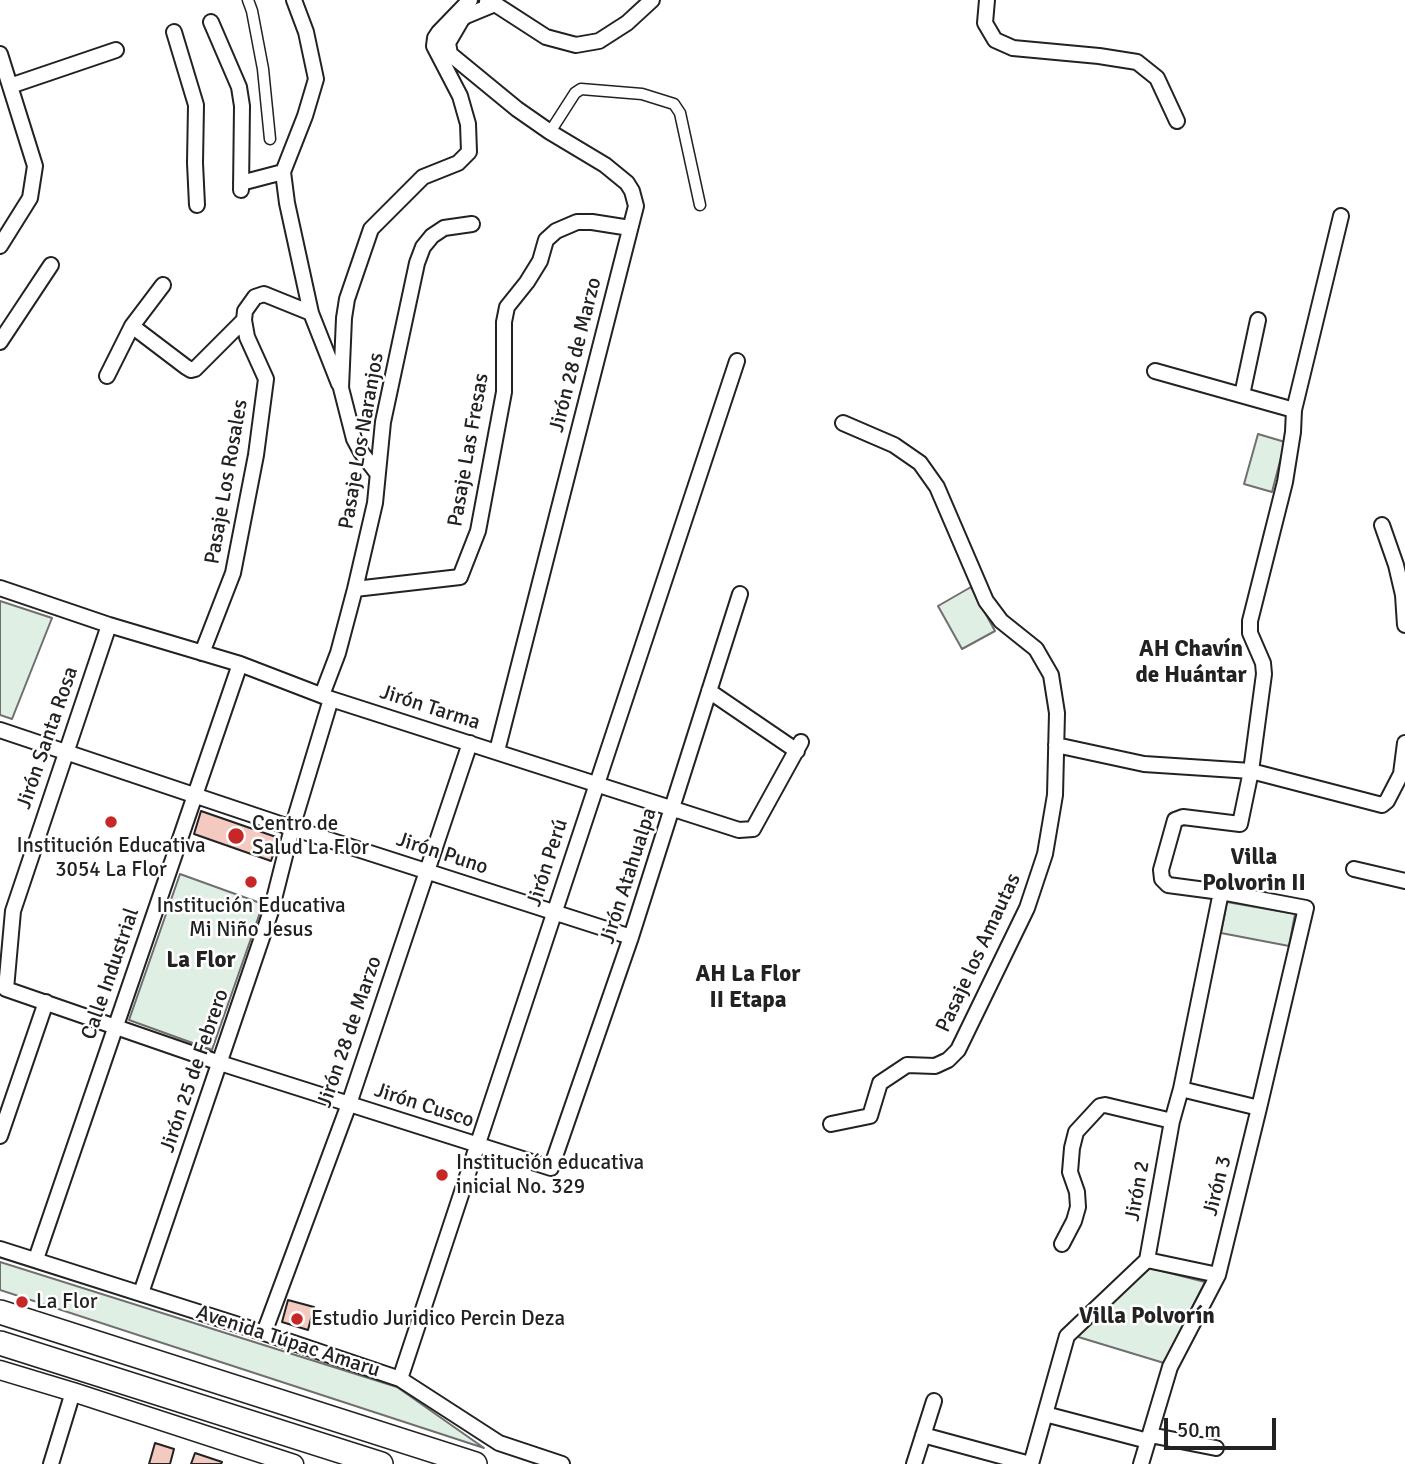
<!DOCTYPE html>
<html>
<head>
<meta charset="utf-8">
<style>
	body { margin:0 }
	#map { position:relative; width:1405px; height:1464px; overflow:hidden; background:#fff; font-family:Signika,sans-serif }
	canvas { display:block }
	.scale { position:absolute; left:1164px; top:1418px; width:112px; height:32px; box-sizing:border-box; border:4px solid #222; border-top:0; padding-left:9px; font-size:21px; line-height:24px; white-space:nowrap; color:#222; -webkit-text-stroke:5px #fff; paint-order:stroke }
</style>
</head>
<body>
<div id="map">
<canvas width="1405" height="1464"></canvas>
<div class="scale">50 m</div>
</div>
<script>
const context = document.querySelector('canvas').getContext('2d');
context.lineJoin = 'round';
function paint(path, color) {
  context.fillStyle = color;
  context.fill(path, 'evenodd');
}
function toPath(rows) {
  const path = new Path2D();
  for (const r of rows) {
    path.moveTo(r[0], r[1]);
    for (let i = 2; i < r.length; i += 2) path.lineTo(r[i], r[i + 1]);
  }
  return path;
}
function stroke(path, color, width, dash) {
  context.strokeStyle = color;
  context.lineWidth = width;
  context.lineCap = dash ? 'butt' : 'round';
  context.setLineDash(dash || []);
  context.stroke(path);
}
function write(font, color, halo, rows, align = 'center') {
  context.font = font + ' Signika,sans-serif';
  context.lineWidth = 5;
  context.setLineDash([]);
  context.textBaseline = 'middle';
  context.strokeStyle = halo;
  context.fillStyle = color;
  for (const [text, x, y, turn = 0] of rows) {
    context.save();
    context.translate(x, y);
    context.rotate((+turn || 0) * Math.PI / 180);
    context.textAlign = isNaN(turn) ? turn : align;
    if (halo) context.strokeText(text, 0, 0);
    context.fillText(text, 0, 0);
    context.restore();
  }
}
const green = toPath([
	[1258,434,1285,442,1272,492,1244,484,1258,434],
	[971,587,995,631,962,649,938,606,971,587],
	[0,601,52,618,12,719,0,715,0,601],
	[180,874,263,904,212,1050,129,1020,180,874],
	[1227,902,1295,914,1289,946,1221,933,1227,902],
	[0,1262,397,1387,484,1448,0,1290,0,1262],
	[1150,1268,1205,1282,1164,1363,1075,1336,1150,1268]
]);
paint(green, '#e0efe3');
stroke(green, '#6f6f6f', 2);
const building = toPath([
	[201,811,279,838,271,861,194,834,201,811],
	[288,1300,314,1307,308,1330,282,1322,288,1300],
	[155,1443,174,1449,170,1464,149,1464,155,1443],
	[195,1453,222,1462,221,1464,191,1464,195,1453]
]);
paint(building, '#f3c9c0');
stroke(building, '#222', 2);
const pedestrian = toPath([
	[248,0,252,11,263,69,270,139],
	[550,132,575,93,581,89,642,94,674,104,680,113,700,205]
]);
const minor = toPath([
	[294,0,306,32,316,79,305,116,283,172,287,203,311,313,339,384],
	[987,0,985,23,995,40,1013,48,1099,56,1137,62,1157,78,1177,121],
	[487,2,495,4,546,37,576,45,599,41,627,23,652,0],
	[495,4,466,16,462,19,448,43,450,54,517,109,550,132,605,165,627,183,632,191,636,206,497,751],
	[211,22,239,87,242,106,241,190],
	[174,32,196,105,195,163,197,205],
	[0,54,35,166,30,198,0,246],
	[10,86,116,50],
	[241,183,283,172],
	[132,326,186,367,191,370,195,369,244,320],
	[0,342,51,265],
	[1155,371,1294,410],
	[107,376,132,326,163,285],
	[1242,395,1258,320],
	[377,473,361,452,354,439,341,388,344,318,347,299,371,229,423,177,458,163,469,152,468,124,460,96,434,46,435,38,439,32,470,0],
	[1382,525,1396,565,1403,595,1405,625],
	[0,588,109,625,240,664,331,699,739,830,753,829,801,742],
	[355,589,460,577,478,531,504,392,504,322,507,307,527,282,540,261,546,240,556,231,577,222,592,222,630,228],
	[109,625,13,911,6,989,220,1063,551,1168,631,937,740,594],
	[202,653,233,573,256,455,266,379,247,337,244,320,245,311,255,297,264,294,311,313],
	[709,691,797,751],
	[322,695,338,653,355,589,375,503,383,422,417,263,423,247,432,236,444,228,472,224],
	[0,730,292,828,631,937],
	[1056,745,1144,764,1251,771,1382,805,1387,801,1401,774,1405,743],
	[1354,869,1405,881],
	[1181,1089,1259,1108],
	[831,1124,870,1116,880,1083,907,1065,935,1066,948,1060,958,1050,1027,908,1045,854,1055,795,1057,713,1051,675,1036,649,1001,621,986,601,937,487,920,463,894,445,843,423],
	[0,1136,46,1002],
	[1062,1244,1074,1221,1078,1207,1077,1192,1070,1172,1072,1148,1076,1132,1100,1106,1105,1105,1172,1121],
	[0,1249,264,1333,400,1379,499,1443,562,1464],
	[36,1259,240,664],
	[1147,1260,1218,1275],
	[141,1293,271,911,292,828,331,699],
	[264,1333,349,1104,470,743],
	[400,1379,737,361],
	[1045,1414,1148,1441],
	[923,1435,1030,1464],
	[1150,1435,1216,1448],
	[51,1464,73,1392],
	[914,1464,934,1401],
	[1031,1464,1067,1336,1147,1260,1172,1121,1181,1089,1221,892],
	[1141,1464,1170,1367,1218,1275,1259,1108,1306,908,1221,892,1168,885,1162,879,1161,870,1175,820,1183,817,1240,824,1251,771,1264,674,1263,663,1250,633,1250,621,1285,482,1293,432,1294,410,1341,216]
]);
const tertiary = toPath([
	[0,1370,73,1392,294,1464]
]);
const trunk = toPath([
	[0,1312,475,1464],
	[0,1343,381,1464]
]);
stroke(pedestrian, '#222', 13);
stroke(minor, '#222', 18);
stroke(tertiary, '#222', 21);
stroke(trunk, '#222', 26);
stroke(pedestrian, '#fff', 10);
stroke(minor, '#fff', 14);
stroke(tertiary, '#fff', 18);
stroke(trunk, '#fff', 23);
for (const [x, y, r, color] of [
	[111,822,7,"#c62828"],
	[236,836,9,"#c62828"],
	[251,882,7,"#c62828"],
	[442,1175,7,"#c62828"],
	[22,1302,7,"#c62828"],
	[297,1319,7,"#c62828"]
]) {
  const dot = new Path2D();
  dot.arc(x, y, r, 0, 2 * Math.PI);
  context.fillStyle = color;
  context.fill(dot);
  stroke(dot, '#fff', 2.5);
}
write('21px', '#222', '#fff', [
	["Jirón 28 de Marzo",576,355,-76],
	["Pasaje Los Naranjos",362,441,-80],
	["Pasaje Las Fresas",469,450,-80],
	["Pasaje Los Rosales",227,482,-80],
	["Jirón Tarma",430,708,18],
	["Jirón Santa Rosa",48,738,-71],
	["Jirón Puno",442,854,18],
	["Jirón Perú",548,863,-72],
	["Jirón Atahualpa",629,876,-72],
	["Pasaje los Amautas",979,953,-65],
	["Calle Industrial",111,974,-71],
	["Jirón 28 de Marzo",350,1032,-71],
	["Jirón 25 de Febrero",195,1071,-71],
	["Jirón Cusco",424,1106,18],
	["Jirón 3",1218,1186,-76],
	["Jirón 2",1138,1191,-80],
	["Avenida Túpac Amaru",288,1342,18]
]);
write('21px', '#222', '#fff', [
	["Centro de",252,824],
	["Salud La Flor",252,848],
	["Institución Educativa",111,846,"center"],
	["3054 La Flor",111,870,"center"],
	["Institución Educativa",251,906,"center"],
	["Mi Niño Jesus",251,930,"center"],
	["Institución educativa",456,1163],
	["inicial No. 329",456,1187],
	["La Flor",36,1302],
	["Estudio Juridico Percin Deza",311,1319]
], 'left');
write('bold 23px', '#222', '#fff', [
	["AH Chavín",1191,650],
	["de Huántar",1191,676],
	["Villa",1254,858],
	["Polvorin II",1254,884],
	["La Flor",201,961],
	["AH La Flor",748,975],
	["II Etapa",748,1001],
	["Villa Polvorín",1147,1317]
]);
</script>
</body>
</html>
